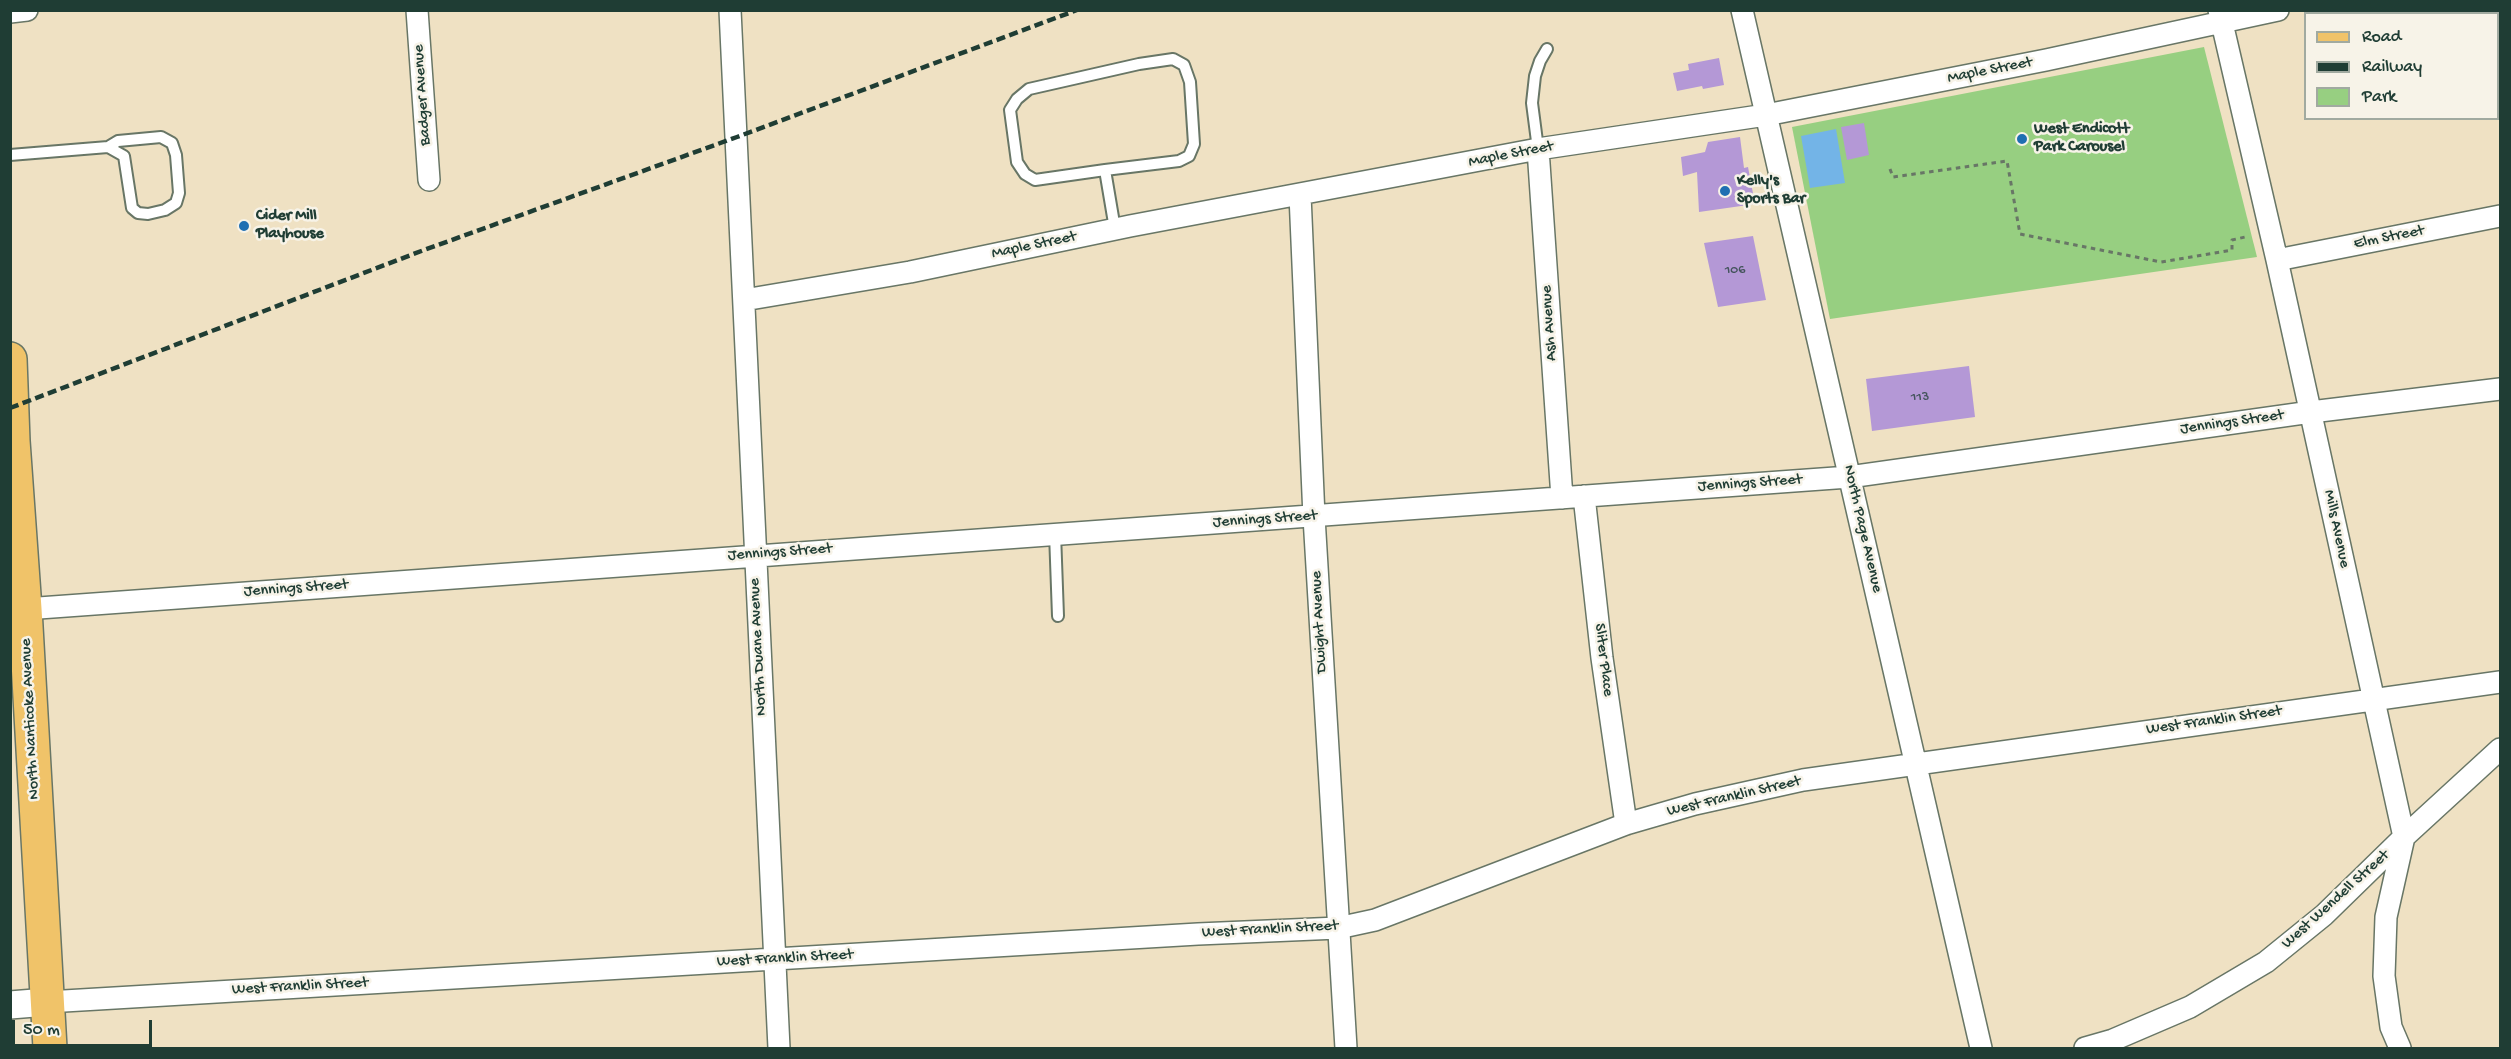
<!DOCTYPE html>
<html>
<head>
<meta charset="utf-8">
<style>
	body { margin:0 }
	#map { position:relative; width:2511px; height:1059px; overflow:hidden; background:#efe1c3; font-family:"Gochi Hand",sans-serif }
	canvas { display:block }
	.frame { position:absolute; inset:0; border:12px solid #1f3d34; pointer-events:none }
	.legend { position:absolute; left:2304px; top:12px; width:195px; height:108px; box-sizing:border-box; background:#f7f3e8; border:2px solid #a1aaa0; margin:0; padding:8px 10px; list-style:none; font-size:18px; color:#1f3d34 }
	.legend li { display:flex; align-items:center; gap:12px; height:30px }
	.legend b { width:30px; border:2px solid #a1aaa0 }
	.scale { position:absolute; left:12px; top:1020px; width:140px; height:27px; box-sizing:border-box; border:3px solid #1f3d34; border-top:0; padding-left:8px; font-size:18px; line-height:21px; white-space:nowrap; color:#1f3d34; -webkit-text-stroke:4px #f7f3e8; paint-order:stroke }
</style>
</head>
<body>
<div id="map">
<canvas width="2511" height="1059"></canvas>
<div class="frame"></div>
<ul class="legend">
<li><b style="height:8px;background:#f0c369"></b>Road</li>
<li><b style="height:8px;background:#1f3d34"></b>Railway</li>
<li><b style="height:16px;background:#97cf81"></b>Park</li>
</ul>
<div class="scale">50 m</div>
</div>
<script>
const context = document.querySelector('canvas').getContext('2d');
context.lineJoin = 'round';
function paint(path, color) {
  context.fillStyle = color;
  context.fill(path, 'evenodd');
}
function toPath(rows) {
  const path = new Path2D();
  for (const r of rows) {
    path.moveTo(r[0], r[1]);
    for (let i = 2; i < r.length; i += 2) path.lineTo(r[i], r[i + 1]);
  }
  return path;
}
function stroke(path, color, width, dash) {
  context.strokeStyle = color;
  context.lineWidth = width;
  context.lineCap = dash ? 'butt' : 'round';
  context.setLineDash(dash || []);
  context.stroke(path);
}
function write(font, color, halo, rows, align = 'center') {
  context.font = font + ' "Gochi Hand",sans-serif';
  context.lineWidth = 5;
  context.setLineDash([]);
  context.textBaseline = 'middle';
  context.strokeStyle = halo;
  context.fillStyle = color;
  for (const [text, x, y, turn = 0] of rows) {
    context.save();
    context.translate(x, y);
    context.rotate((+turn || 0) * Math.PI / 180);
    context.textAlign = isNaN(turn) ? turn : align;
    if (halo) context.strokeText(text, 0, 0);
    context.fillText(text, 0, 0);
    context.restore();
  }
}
paint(toPath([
	[2204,47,2257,257,1830,319,1792,127]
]), '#97cf81');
paint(toPath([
	[1836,129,1845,183,1810,188,1801,136]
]), '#73b4e7');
paint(toPath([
	[1719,58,1724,85,1703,89,1702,86,1677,91,1673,73,1689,70,1688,64],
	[1864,123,1869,155,1847,160,1841,127],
	[1740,137,1744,168,1748,167,1755,204,1699,212,1697,172,1683,176,1681,157,1705,152,1708,142],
	[1753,236,1766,300,1718,307,1704,243],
	[1969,366,1975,417,1872,431,1866,379]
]), '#b498d6');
const service = toPath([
	[1538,149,1532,103,1535,76,1540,61,1547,49],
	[10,155,108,147,118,141,161,137,172,143,176,155,179,193,176,203,165,210,148,214,138,213,132,208,124,156,108,147],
	[1105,170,1179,161,1189,156,1194,144,1190,82,1184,65,1173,59,1139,64,1029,89,1017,99,1010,110,1017,162,1025,174,1035,180,1105,170,1115,229],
	[1055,533,1058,616]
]);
const minor = toPath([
	[417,10,429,180],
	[730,10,779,1048],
	[1742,10,1981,1048],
	[2219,10,2277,260,2404,837,2386,917,2384,976,2391,1027,2400,1048],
	[10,12,27,10],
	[1538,149,1562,498],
	[1300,195,1314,517,1346,1048],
	[2277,260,2500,216],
	[744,300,910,272,1130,226,1538,149,1766,115,2046,60,2278,10],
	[1584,496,1602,658,1626,824],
	[25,609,1849,477,2311,412,2500,389],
	[47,1002,1198,934,1338,928,1375,920,1626,824,1695,804,1803,780,2500,682],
	[2085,1048,2113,1040,2190,1007,2266,962,2324,915,2404,837,2500,749]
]);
const tertiary = toPath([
	[10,1005,47,1002]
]);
const primary = toPath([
	[10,359,13,441,25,609,50,1048]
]);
stroke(service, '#687666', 14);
stroke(minor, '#687666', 24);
stroke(tertiary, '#687666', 30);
stroke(primary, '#687666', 36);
stroke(toPath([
	[1890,169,1893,177,2007,161,2020,234,2161,262,2232,250,2232,240,2245,237]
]), '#687666', 3, [4.5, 4.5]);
stroke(service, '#fff', 10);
stroke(minor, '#fff', 21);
stroke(tertiary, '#fff', 27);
stroke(primary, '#f0c369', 33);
stroke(toPath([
	[10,408,424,250,737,137,1077,10]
]), '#1f3d34', 4.5, [9, 4.5]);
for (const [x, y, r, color] of [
	[2022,139,6,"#1f6fb2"],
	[1725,191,6,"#1f6fb2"],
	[244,226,6,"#1f6fb2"]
]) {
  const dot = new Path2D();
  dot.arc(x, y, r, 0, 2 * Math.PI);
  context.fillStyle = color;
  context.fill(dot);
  stroke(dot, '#f7f3e8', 2);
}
write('14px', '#44545c', null, [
	["106",1735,271],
	["113",1920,398]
]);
write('16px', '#1f3d34', '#f7f3e8', [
	["Maple Street",1990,71,-11],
	["Badger Avenue",423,95,-94],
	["Maple Street",1511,155,-11],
	["Elm Street",2389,238,-11],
	["Maple Street",1034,246,-12],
	["Ash Avenue",1550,323,-94],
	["Jennings Street",2232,423,-8],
	["Jennings Street",1750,484,-4],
	["Jennings Street",1265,520,-4],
	["North Page Avenue",1862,529,77],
	["Mills Avenue",2336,529,78],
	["Jennings Street",780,553,-4],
	["Jennings Street",296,589,-4],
	["Dwight Avenue",1320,622,-93],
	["North Duane Avenue",759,647,-93],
	["Sliter Place",1603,660,83],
	["North Nanticoke Avenue",31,719,-93],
	["West Franklin Street",2214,721,-8],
	["West Franklin Street",1734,797,-13],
	["West Wendell Street",2336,900,-42],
	["West Franklin Street",1270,930,-3],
	["West Franklin Street",785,959,-3],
	["West Franklin Street",300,987,-3]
]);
write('bold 16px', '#1f3d34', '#f7f3e8', [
	["West Endicott",2034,130],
	["Park Carousel",2034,148],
	["Kelly's",1737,182],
	["Sports Bar",1737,200],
	["Cider Mill",256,217],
	["Playhouse",256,235]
], 'left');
</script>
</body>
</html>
